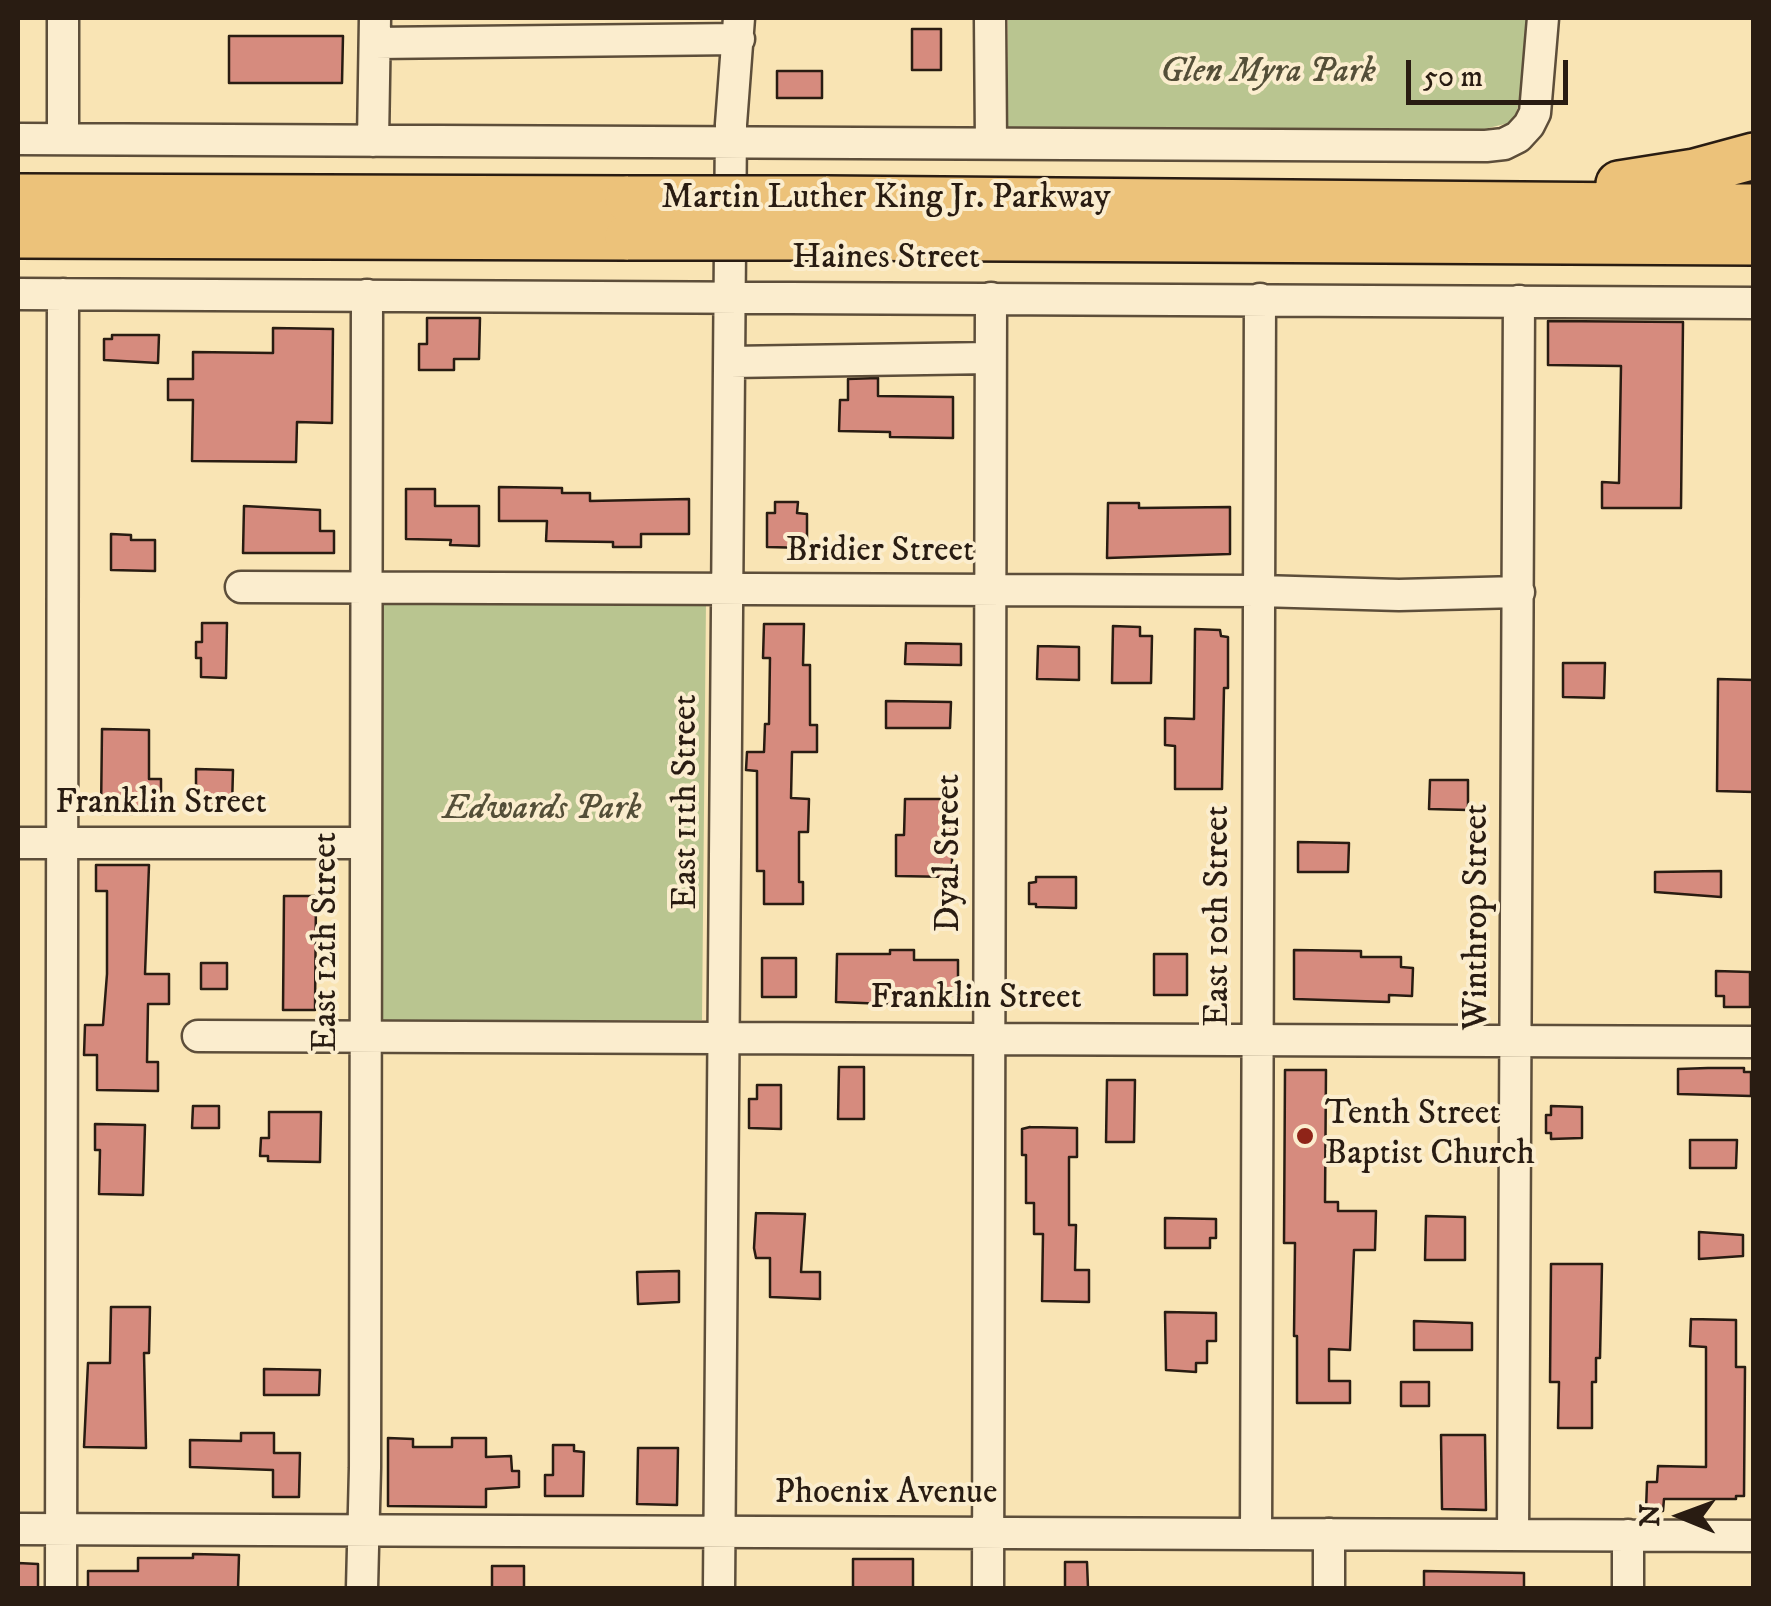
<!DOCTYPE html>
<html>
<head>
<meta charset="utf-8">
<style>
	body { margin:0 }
	#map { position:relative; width:1771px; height:1606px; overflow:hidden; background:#f9e4b4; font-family:"IM FELL DW Pica",serif }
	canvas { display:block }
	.frame { position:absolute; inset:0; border:20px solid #291c12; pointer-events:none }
	.north { position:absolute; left:1631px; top:1466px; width:100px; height:100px; -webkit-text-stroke:8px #fbedce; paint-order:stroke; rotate:271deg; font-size:28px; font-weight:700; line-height:40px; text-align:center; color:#291c12 }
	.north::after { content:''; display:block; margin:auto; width:35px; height:45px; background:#291c12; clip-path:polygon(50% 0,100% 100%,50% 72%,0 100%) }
	.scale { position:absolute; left:1406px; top:60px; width:162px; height:45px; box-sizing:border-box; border:5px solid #291c12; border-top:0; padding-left:12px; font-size:30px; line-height:35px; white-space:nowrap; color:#291c12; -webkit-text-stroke:8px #fbedce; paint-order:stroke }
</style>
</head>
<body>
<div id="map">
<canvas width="1771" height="1606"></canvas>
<div class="frame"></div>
<div class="north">N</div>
<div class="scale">50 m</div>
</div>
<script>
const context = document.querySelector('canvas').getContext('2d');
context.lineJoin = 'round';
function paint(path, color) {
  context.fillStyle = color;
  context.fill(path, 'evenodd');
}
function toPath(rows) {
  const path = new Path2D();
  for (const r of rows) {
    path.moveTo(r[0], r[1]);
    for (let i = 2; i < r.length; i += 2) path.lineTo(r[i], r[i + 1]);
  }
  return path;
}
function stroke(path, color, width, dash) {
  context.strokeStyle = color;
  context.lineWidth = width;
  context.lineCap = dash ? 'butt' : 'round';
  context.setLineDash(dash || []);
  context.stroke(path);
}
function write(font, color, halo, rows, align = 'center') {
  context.font = font + ' "IM FELL DW Pica",serif';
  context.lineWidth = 8;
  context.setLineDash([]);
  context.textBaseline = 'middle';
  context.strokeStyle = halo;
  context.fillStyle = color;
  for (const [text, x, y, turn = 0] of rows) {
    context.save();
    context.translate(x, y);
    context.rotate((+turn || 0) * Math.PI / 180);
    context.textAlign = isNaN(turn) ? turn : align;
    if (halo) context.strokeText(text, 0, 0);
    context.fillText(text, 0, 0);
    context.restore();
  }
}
paint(toPath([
	[1008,18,1528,18,1528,37,1521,97,1513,122,1480,130,1008,129],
	[379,601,706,601,702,1020,379,1021]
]), '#b9c590');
const building = toPath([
	[912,29,941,29,941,70,912,70,912,29],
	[229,36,343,36,342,83,229,83,229,36],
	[777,71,822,71,822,98,777,98,777,71],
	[427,318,480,318,479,359,454,359,454,370,419,370,419,344,427,344,427,318],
	[1548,321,1683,322,1681,508,1602,508,1602,482,1619,483,1621,366,1548,365,1548,321],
	[273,328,333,329,332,423,297,422,296,462,192,461,193,400,168,400,168,379,193,379,193,352,273,353,273,328],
	[112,335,159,335,158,363,104,360,104,339,112,339,112,335],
	[878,378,878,396,953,397,953,438,890,437,890,432,839,431,840,400,848,400,848,379,878,378],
	[499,487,562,488,562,493,590,493,590,501,689,499,689,534,641,534,641,547,613,547,613,542,546,541,547,521,499,521,499,487],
	[406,489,435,489,435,506,479,506,479,546,450,545,451,540,406,539,406,489],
	[775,502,798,502,797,513,807,514,807,548,767,547,767,513,775,513,775,502],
	[1108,503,1139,503,1139,508,1230,507,1230,554,1107,558,1108,503],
	[244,506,320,510,320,531,334,531,334,553,243,553,244,506],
	[111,534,131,535,131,540,155,540,155,571,111,570,111,534],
	[202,623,227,623,226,678,201,677,201,658,196,658,196,642,202,642,202,623],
	[764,624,804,624,803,665,810,665,810,725,817,725,817,752,792,752,791,798,809,799,808,832,799,832,799,882,803,882,803,904,764,904,764,871,757,871,757,771,746,770,747,752,764,752,765,724,769,724,770,658,763,658,764,624],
	[1113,626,1140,627,1140,636,1152,636,1151,683,1112,683,1113,626],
	[1195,629,1220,630,1221,636,1228,637,1228,688,1224,688,1222,789,1175,789,1175,746,1165,745,1165,718,1194,719,1195,629],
	[906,643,961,644,961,665,905,664,906,643],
	[1038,646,1079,647,1079,680,1037,679,1038,646],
	[1563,663,1605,663,1604,698,1563,697,1563,663],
	[1718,679,1754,680,1754,792,1717,791,1718,679],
	[886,701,951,702,950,728,886,728,886,701],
	[102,729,149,730,149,779,161,779,161,814,101,814,102,729],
	[196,769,233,770,232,807,196,807,196,769],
	[1430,780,1468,780,1468,810,1429,809,1430,780],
	[905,799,952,799,952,877,896,876,896,835,904,835,905,799],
	[1298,842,1349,843,1348,872,1298,872,1298,842],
	[96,865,149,865,145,974,169,974,169,1004,148,1004,147,1062,158,1062,158,1091,97,1090,97,1055,84,1055,85,1025,103,1025,107,974,107,891,96,891,96,865],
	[1721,871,1721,897,1655,892,1655,872,1721,871],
	[1036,877,1076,877,1076,908,1036,907,1036,904,1029,904,1029,883,1036,882,1036,877],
	[284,896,316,896,315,1010,283,1010,284,896],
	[890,950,914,950,914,960,958,960,958,995,913,996,913,1005,836,1002,837,954,890,954,890,950],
	[1294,950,1361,951,1361,957,1401,957,1401,967,1413,968,1412,996,1389,995,1389,1002,1294,999,1294,950],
	[1154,954,1187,954,1187,995,1154,995,1154,954],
	[762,958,796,958,796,997,762,997,762,958],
	[201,963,227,963,227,989,201,989,201,963],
	[1716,971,1750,972,1750,1007,1724,1007,1724,996,1716,996,1716,971],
	[839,1067,864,1067,864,1119,838,1119,839,1067],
	[1708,1068,1744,1068,1744,1072,1751,1072,1751,1096,1678,1094,1678,1069,1708,1068],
	[1285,1070,1326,1070,1325,1202,1338,1202,1338,1211,1376,1211,1375,1250,1354,1250,1350,1350,1329,1349,1329,1381,1350,1381,1350,1403,1297,1403,1297,1336,1294,1336,1295,1243,1284,1243,1285,1070],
	[1107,1080,1135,1080,1134,1142,1106,1142,1107,1080],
	[757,1085,781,1085,781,1129,749,1128,749,1099,757,1099,757,1085],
	[193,1106,219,1106,219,1128,192,1128,193,1106],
	[1551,1106,1582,1107,1582,1138,1551,1139,1551,1133,1546,1133,1546,1115,1551,1115,1551,1106],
	[269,1112,321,1112,320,1162,268,1161,268,1156,260,1156,261,1138,269,1138,269,1112],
	[95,1124,145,1125,143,1195,99,1194,100,1150,95,1150,95,1124],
	[1030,1127,1077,1128,1077,1157,1069,1157,1069,1225,1076,1225,1075,1270,1089,1270,1089,1302,1042,1301,1043,1234,1034,1234,1034,1203,1026,1203,1026,1155,1022,1155,1022,1129,1030,1127],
	[1690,1140,1737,1140,1736,1168,1690,1168,1690,1140],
	[756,1213,805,1214,801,1272,820,1272,820,1299,770,1297,770,1258,756,1258,754,1248,756,1213],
	[1426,1216,1465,1217,1465,1260,1425,1260,1426,1216],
	[1165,1218,1216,1219,1216,1238,1210,1238,1210,1248,1165,1248,1165,1218],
	[1699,1232,1743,1235,1743,1256,1699,1259,1699,1232],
	[1551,1264,1602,1264,1600,1358,1596,1358,1596,1382,1592,1382,1592,1428,1558,1428,1559,1382,1550,1382,1551,1264],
	[679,1271,679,1302,638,1304,637,1272,679,1271],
	[111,1307,150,1307,149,1353,144,1353,146,1448,84,1447,88,1363,110,1363,111,1307],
	[1165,1312,1216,1313,1216,1341,1207,1341,1207,1363,1196,1363,1196,1372,1166,1370,1165,1312],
	[1691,1319,1736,1320,1736,1367,1745,1367,1744,1496,1736,1496,1736,1499,1664,1499,1663,1511,1646,1511,1647,1482,1657,1482,1658,1466,1706,1467,1706,1347,1690,1346,1691,1319],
	[1414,1321,1472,1323,1472,1350,1414,1350,1414,1321],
	[264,1369,320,1370,319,1395,264,1395,264,1369],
	[1401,1382,1429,1382,1429,1406,1401,1406,1401,1382],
	[241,1433,274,1433,274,1453,300,1453,299,1497,273,1497,273,1470,190,1467,190,1440,241,1441,241,1433],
	[1441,1435,1485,1435,1486,1510,1442,1509,1441,1435],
	[388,1438,413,1439,413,1447,452,1447,452,1438,486,1438,486,1457,511,1456,512,1471,519,1471,519,1487,486,1489,486,1507,388,1506,388,1438],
	[553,1445,574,1445,574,1451,584,1452,583,1496,545,1496,545,1475,553,1475,553,1445],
	[638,1448,678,1448,677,1505,637,1504,638,1448],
	[193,1554,239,1555,238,1588,88,1588,88,1571,138,1571,138,1558,193,1558,193,1554],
	[853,1559,913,1559,913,1588,853,1588,853,1559],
	[1065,1562,1087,1562,1088,1588,1065,1588,1065,1562],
	[18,1563,38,1564,38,1588,18,1588,18,1563],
	[492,1566,524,1566,524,1588,492,1588,492,1566],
	[1424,1571,1524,1573,1524,1588,1424,1588,1424,1571]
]);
paint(building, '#d68b7e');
stroke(building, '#291c12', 2.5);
const minor = toPath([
	[990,18,991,143],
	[375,43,739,39],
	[18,139,1486,146,1504,144,1518,137,1529,125,1535,113,1543,18],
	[63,139,63,18],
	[373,141,375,18],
	[18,294,1754,303],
	[730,362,990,358],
	[241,587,1260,591,1399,595,1519,592],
	[18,843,366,843],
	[198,1036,1754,1042],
	[18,1529,1754,1536],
	[1256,1534,1260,299],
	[1329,1534,1329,1588],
	[1513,1535,1519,301],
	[61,1588,63,294],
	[362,1588,365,1468,367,295],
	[719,1588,731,124,739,18],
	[988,1588,991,298],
	[1628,1588,1628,1535]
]);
const highway = toPath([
	[1619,184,1695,172,1754,156],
	[18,197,628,199],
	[826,199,1754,207],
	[18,235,628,237],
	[824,237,1754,242]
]);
stroke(minor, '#5d4e3a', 35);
stroke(highway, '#291c12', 50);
stroke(minor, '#fbedce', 30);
stroke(highway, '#ecc27a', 45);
const highwayBridge = toPath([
	[628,199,826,199],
	[628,237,824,237]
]);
stroke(highwayBridge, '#291c12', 50, []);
stroke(highwayBridge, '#ecc27a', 45);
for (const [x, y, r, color] of [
	[1305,1136,10,"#8f2418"]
]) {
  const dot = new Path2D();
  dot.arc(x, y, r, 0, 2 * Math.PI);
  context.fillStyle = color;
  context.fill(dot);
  stroke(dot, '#fbedce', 4);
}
write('italic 35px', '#544f38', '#fbedce', [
	["Glen Myra Park",1268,74],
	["Edwards Park",542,811]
]);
write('35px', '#291c12', '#fbedce', [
	["Martin Luther King Jr. Parkway",886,200],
	["Haines Street",886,260],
	["Bridier Street",880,553],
	["East 11th Street",688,802,-90],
	["Franklin Street",161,805],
	["Dyal Street",951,853,-90],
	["East 10th Street",1220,916,-90],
	["Winthrop Street",1479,917,-90],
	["East 12th Street",328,942,-90],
	["Franklin Street",976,1000],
	["Phoenix Avenue",886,1495]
]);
write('35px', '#291c12', '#fbedce', [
	["Tenth Street",1325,1116],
	["Baptist Church",1325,1156]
], 'left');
</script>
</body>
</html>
